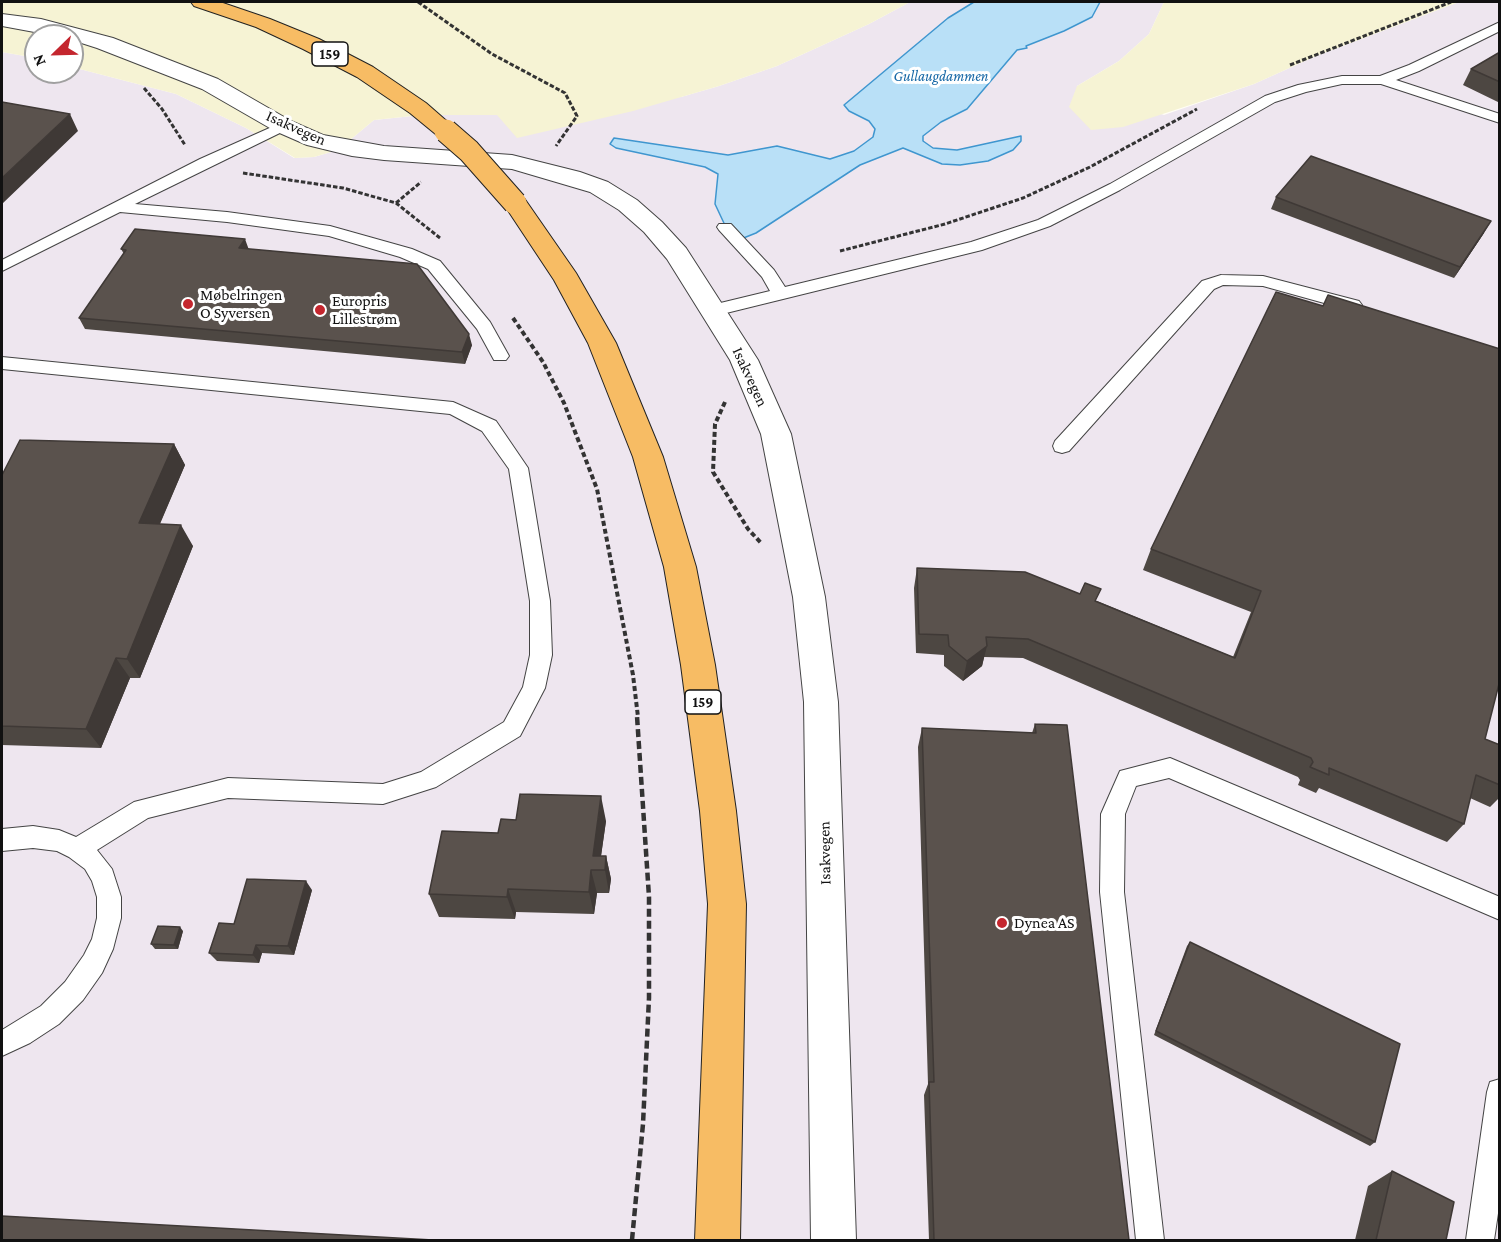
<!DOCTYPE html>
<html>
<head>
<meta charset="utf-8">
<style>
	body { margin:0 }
	#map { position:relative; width:1501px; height:1242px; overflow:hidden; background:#fffdf5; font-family:"Crimson Pro",serif }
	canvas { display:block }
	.frame { position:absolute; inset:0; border:3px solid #111; pointer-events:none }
	.north { position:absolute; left:24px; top:24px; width:60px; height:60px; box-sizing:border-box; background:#fff; border:2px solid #a0a0a0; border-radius:50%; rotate:247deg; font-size:16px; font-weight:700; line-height:24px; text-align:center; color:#111 }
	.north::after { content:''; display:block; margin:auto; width:21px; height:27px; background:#c4262e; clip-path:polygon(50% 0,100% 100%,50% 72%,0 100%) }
</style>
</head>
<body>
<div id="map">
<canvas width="1501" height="1242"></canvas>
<div class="frame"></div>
<div class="north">N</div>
</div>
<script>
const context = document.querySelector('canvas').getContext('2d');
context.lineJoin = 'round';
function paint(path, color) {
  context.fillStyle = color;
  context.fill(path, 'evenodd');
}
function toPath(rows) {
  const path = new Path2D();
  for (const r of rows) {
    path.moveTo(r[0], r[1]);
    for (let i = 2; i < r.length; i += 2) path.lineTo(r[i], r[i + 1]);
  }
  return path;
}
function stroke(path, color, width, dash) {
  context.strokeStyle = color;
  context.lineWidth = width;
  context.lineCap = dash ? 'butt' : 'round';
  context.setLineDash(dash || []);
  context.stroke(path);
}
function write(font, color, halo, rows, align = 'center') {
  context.font = font + ' "Crimson Pro",serif';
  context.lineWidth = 6;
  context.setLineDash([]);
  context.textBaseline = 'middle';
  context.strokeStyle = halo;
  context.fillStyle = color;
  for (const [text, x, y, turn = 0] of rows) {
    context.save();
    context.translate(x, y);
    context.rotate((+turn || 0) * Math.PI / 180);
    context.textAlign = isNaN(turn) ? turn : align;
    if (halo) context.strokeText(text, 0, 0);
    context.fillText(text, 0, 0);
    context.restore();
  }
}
paint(toPath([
	[910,2,974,2,948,18,844,105,849,111,869,121,875,129,873,137,854,151,830,159,777,146,728,155,615,138,610,144,705,167,718,174,715,204,756,233,860,165,903,148,942,164,1021,136,957,150,933,148,923,141,923,135,941,122,967,109,1017,50,1064,31,1092,17,1100,2,1164,2,1149,34,1119,61,1077,86,1164,115,1254,84,1316,56,1459,2,1499,2,1499,1240,2,1240,2,52,36,58,36,72,72,72,72,67,176,94,246,128,294,158,314,157,338,150,374,120,422,115,497,115,681,97,719,86,777,66,869,24]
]), '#eee6ef');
paint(toPath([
	[2,2,910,2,869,24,777,66,719,86,633,111,517,138,497,115,422,115,374,120,338,150,314,157,295,158,246,128,176,94,72,67,72,36,36,36,36,58,2,52],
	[1164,2,1459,2,1316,56,1254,84,1123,127,1091,130,1069,107,1077,86,1119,61,1149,34]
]), '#f6f3d4');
const water = toPath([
	[974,2,1100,2,1092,17,1064,31,1026,46,1027,48,1017,50,967,109,941,122,923,136,923,141,933,148,957,150,1021,136,1021,141,1013,150,988,161,960,165,942,164,903,148,860,165,756,233,741,239,730,236,715,204,718,174,705,167,616,148,610,144,614,138,728,155,777,146,830,159,854,151,873,137,875,129,869,121,849,111,844,105,948,18,974,2]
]);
paint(water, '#b9e0f7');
stroke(water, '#3f96cf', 1.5);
const service = toPath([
	[1500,22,1500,31,1419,71,1396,80,1500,114,1500,123,1381,84,1342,84,1306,92,1275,102,1120,190,1050,226,982,250,714,316,708,314,705,310,708,306,770,291,762,277,719,230,717,227,719,224,731,224,774,270,785,287,971,242,1038,220,1110,184,1265,96,1298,85,1342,76,1380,76,1409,65,1500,22],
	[283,122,288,123,290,126,288,129,135,204,227,212,330,226,412,249,440,261,490,322,509,356,506,360,494,360,477,329,428,269,400,257,329,236,227,222,120,212,2,271,2,260,200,159,283,122],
	[1221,275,1263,276,1359,301,1362,305,1359,309,1353,311,1263,286,1223,285,1214,289,1069,451,1062,453,1055,451,1053,446,1055,441,1202,281,1221,275],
	[2,357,453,402,496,421,528,468,550,601,552,655,545,688,520,736,436,787,383,804,228,798,148,818,97,850,112,869,121,897,121,918,113,949,102,973,83,1000,59,1024,30,1043,2,1056,2,1030,41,1006,65,982,84,955,92,939,97,918,97,897,92,881,85,869,69,857,57,851,33,848,2,851,2,829,33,826,59,830,76,837,134,802,228,778,383,784,421,772,504,722,523,687,530,655,530,601,509,469,482,431,450,414,2,369,2,357],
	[1170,758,1500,897,1500,920,1169,778,1136,786,1125,814,1124,892,1164,1240,1136,1240,1100,892,1101,814,1120,771,1170,758],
	[1500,1079,1500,1200,1494,1240,1466,1240,1487,1092,1490,1082,1500,1079]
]);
const tertiary = toPath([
	[2,14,41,19,113,38,218,79,291,121,323,135,384,146,512,155,580,172,608,182,637,200,662,222,686,248,758,360,791,434,825,597,838,702,856,1240,811,1240,804,702,793,597,761,434,730,360,667,259,644,232,619,210,590,192,512,169,384,160,352,156,307,145,275,131,202,89,97,48,72,40,72,36,56,36,2,26,2,14]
]);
const trunk = toPath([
	[191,2,220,2,270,19,319,39,373,67,426,103,458,131,454,136,446,138,438,136,410,113,357,77,303,49,256,27,194,6,191,2],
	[515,196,524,198,576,273,616,343,663,457,696,567,715,665,736,811,746,904,740,1240,695,1240,708,904,700,811,681,665,664,567,633,457,588,343,554,280,503,203,506,198,515,196]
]);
stroke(service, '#444', 2);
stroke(tertiary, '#444', 2);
stroke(trunk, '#222', 2);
stroke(toPath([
	[418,2,492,54,565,93,577,116,556,146],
	[1290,65,1451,2],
	[144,88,162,109,185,145],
	[243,173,343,188,396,203,440,238],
	[396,203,421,182],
	[840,251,945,224,1023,198,1090,167,1197,109]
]), '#333', 3, [4.5, 2]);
stroke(toPath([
	[513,318,543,362,564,403,597,489,633,675,638,717],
	[725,402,715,424,713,472,748,529,762,544]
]), '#333', 4, [5, 3]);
stroke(toPath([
	[632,1240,643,1124,649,998,649,897,637,716]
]), '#333', 4.5, [8, 4]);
paint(service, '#fff');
paint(tertiary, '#fff');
paint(trunk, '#f7bc64');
const trunkBridge = toPath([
	[446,131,469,151,515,203]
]);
stroke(trunkBridge, '#222', 25, []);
stroke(trunkBridge, '#f7bc64', 23);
paint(toPath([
	[1500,52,1500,103,1463,85,1471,69],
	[1276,197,1484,233,1454,278,1271,209],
	[121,249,249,249,472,345,465,364,85,329,79,318,124,254],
	[1276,292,1485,739,1500,785,1500,797,1490,807,1470,798,1464,824,1447,842,1319,788,1316,793,1298,785,1300,780,1298,777,1023,658,984,657,982,666,963,681,944,666,944,655,916,653,914,588,917,568,1097,601,1233,657,1251,612,1143,570,1151,549],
	[174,444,185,465,160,524,193,546,140,678,130,678,101,748,2,745,2,475],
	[1035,724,1129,1240,929,1240,924,1095,928,1084,918,747,922,728,1032,733],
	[606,821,601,856,606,856,611,879,609,893,597,893,594,914,516,912,515,919,439,917,429,894,498,833],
	[312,890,294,955,262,953,259,963,217,961,209,953,234,924],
	[183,931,178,949,155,949,151,944],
	[1190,942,1375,1142,1370,1146,1154,1035,1187,946],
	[1392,1171,1446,1240,1355,1240,1368,1186]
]), '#4d4742');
paint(toPath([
	[70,114,78,131,2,204,2,178],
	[1491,221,1484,233,1454,278,1460,267],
	[245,239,249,250,239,248],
	[469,334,472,345,465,364,462,352],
	[174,444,185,465,151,544,139,523],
	[181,525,193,546,140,678,127,659],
	[987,646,982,666,963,681,967,661],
	[116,658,130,678,101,748,86,729],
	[601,796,606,821,599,870,593,856],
	[606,856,611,879,609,893,605,870],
	[591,870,597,893,594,914,589,892],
	[306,881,312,890,294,955,288,946],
	[508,889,516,912,515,919,507,897],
	[180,927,183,931,178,949,174,945],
	[256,945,262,953,259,963,253,955]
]), '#3f3936');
const building = toPath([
	[1500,52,1500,82,1471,69,1500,52],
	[2,102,70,114,2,178,2,102],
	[1311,156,1491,221,1460,267,1276,197,1311,156],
	[135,229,245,239,239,248,417,264,469,334,462,352,79,318,126,250,121,249,135,229],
	[1276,292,1323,306,1328,295,1500,349,1500,680,1485,739,1500,745,1500,785,1476,775,1464,824,1329,768,1329,775,1310,767,1313,762,1311,758,1028,639,986,637,987,646,967,661,949,646,948,635,919,634,917,568,1025,572,1080,594,1085,583,1101,589,1095,601,1235,658,1261,591,1151,549,1276,292],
	[20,440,174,444,139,523,181,525,127,659,116,658,86,729,2,726,2,475,20,440],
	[1035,724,1067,725,1129,1240,934,1240,929,1082,934,1082,922,728,1036,733,1035,724],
	[520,794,601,796,593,856,606,856,605,870,591,870,589,892,508,889,507,897,429,894,442,831,498,833,501,819,516,820,520,794],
	[247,879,306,881,288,946,256,945,253,955,209,953,219,923,234,924,247,879],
	[158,926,180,927,174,945,151,944,158,926],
	[1190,942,1400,1044,1375,1142,1156,1031,1190,942],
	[1392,1171,1454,1202,1446,1240,1376,1240,1392,1171],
	[2,1216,433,1240,2,1240,2,1216]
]);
paint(building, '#5a524d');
stroke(building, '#3f3936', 1.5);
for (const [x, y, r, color] of [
	[188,304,6,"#c4262e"],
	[320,310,6,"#c4262e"],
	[1002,923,6,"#c4262e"]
]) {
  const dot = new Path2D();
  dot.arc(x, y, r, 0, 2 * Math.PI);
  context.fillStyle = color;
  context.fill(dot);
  stroke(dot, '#fff', 2);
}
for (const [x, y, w] of [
	[330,54,36],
	[703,702,36]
]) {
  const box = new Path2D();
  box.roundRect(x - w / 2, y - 12, w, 24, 4.5);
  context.fillStyle = '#fff';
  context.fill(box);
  stroke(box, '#111', 1.5);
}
write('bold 15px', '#111', null, [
	["159",330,54],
	["159",703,702]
]);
write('italic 15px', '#1768a6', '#fff', [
	["Gullaugdammen",941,76]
]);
write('16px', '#111', '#fff', [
	["Isakvegen",296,128,24],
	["Isakvegen",750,377,65],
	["Isakvegen",825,853,-91]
]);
write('16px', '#111', '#fff', [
	["Møbelringen",200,295],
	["O Syversen",200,313],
	["Europris",332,301],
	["Lillestrøm",332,319],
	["Dynea AS",1014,923]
], 'left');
</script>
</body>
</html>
